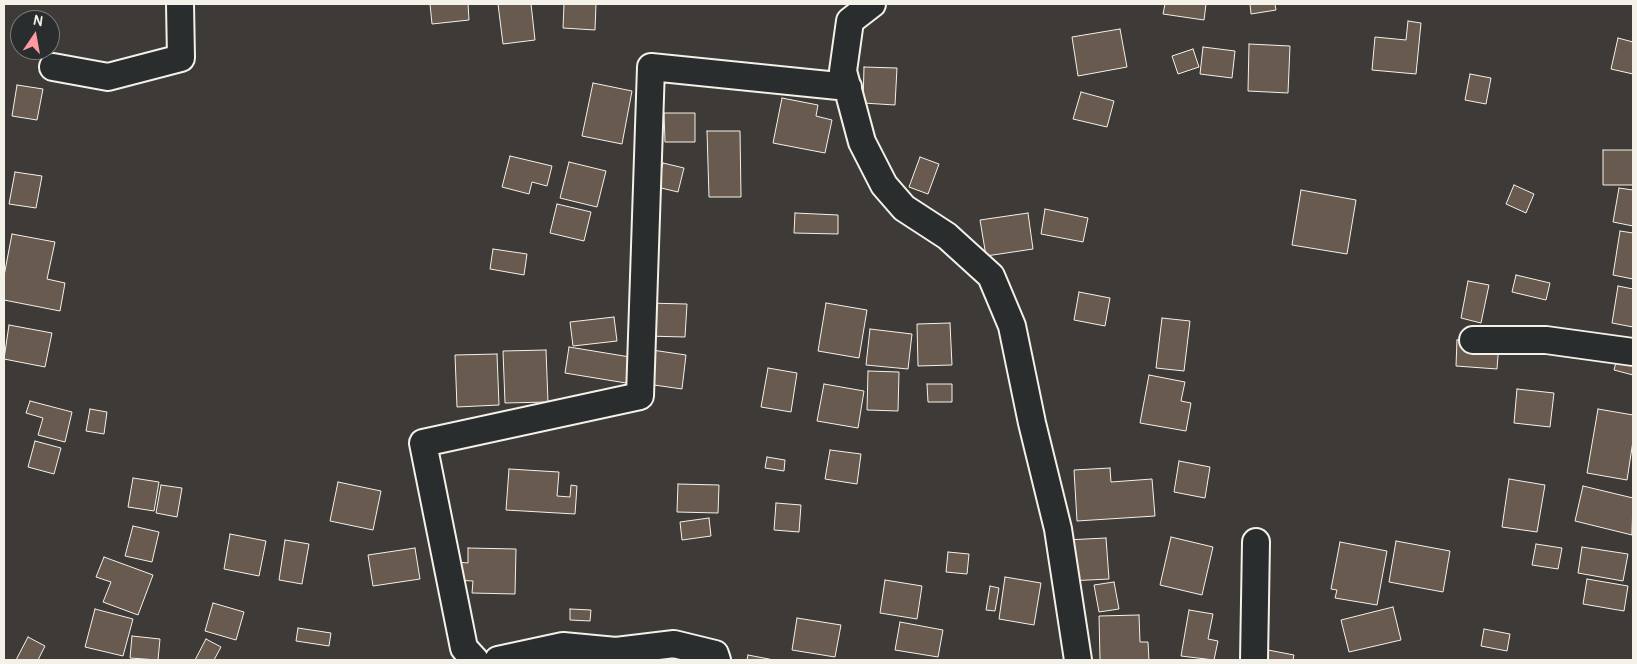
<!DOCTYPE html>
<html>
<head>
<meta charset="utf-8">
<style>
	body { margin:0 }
	#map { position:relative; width:1637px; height:664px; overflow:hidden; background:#3d3a38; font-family:Pangolin,sans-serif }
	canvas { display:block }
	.frame { position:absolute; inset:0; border:5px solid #f4f1e8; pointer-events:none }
	.north { position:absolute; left:10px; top:10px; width:50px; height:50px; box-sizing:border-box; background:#2a2d2e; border:1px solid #7b7b78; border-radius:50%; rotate:12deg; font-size:14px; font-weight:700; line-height:20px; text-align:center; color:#f4f1e8 }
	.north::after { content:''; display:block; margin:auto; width:18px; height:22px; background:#ff9aa2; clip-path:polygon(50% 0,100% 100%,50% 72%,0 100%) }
</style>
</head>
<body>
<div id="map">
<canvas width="1637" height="664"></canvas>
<div class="frame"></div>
<div class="north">N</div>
</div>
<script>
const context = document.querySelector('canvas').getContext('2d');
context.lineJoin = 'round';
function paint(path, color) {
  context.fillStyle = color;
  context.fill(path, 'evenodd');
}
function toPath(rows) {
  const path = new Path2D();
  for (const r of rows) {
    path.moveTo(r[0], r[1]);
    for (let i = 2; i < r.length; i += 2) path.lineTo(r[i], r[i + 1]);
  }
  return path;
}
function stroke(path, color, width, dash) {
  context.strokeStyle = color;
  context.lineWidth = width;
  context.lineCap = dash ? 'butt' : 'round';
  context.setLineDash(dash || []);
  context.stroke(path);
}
const building = toPath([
	[430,4,468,4,469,20,432,24,430,4],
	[498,4,531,4,535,40,503,44,498,4],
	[564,4,596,4,595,30,563,28,564,4],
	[1165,4,1206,4,1204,20,1163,14,1165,4],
	[1250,4,1275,4,1276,10,1251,14,1250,4],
	[1408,21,1421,23,1416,74,1372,70,1375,37,1406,40,1408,21],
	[1120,29,1127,67,1078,76,1072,37,1120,29],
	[1618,38,1633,42,1633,74,1611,69,1618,38],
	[1249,44,1290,46,1288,93,1248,91,1249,44],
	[1203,47,1235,51,1232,78,1200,74,1203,47],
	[1193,49,1199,67,1178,74,1172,56,1193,49],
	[864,67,897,68,895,105,863,103,864,67],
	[1470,74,1491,78,1486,104,1465,100,1470,74],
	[593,83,632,91,622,144,582,136,593,83],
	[17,85,43,89,37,120,12,116,17,85],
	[1081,92,1114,101,1107,127,1073,119,1081,92],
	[782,98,818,105,816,116,832,120,825,153,773,143,782,98],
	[664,113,695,113,695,142,665,142,664,113],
	[707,131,740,131,741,197,709,197,707,131],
	[1603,150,1633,150,1633,185,1603,185,1603,150],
	[510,156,552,166,547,186,532,182,529,194,502,187,510,156],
	[920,157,939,164,928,194,909,187,920,157],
	[569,162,606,171,597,207,560,198,569,162],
	[663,163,684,168,678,192,657,187,663,163],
	[15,172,42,176,36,208,9,204,15,172],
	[1514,185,1534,194,1526,213,1506,204,1514,185],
	[1619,188,1633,190,1633,226,1613,222,1619,188],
	[1301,190,1356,200,1347,254,1292,245,1301,190],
	[557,204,591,212,584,241,550,233,557,204],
	[1045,209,1088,218,1083,242,1041,234,1045,209],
	[795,213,838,215,838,234,794,233,795,213],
	[1028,213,1033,249,986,256,980,220,1028,213],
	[1620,231,1633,233,1633,279,1613,275,1620,231],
	[12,234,55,242,47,279,65,283,60,311,4,300,4,276,12,234],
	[493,249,527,254,524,275,490,269,493,249],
	[1516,275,1550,283,1546,300,1512,292,1516,275],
	[1468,281,1489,285,1481,323,1461,318,1468,281],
	[1618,286,1633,289,1633,327,1612,323,1618,286],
	[1079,292,1110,298,1105,326,1074,320,1079,292],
	[647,303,687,304,685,337,646,336,647,303],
	[826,303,867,310,859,358,818,351,826,303],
	[614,317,617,341,573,346,570,322,614,317],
	[1162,318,1190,321,1184,371,1156,368,1162,318],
	[950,323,952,365,918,366,917,324,950,323],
	[9,325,52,333,45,367,4,359,9,325],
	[870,329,912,334,908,369,866,365,870,329],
	[1457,340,1499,343,1497,369,1456,366,1457,340],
	[569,347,630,357,626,383,565,373,569,347],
	[546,350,548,402,505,403,503,351,546,350],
	[652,350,686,355,682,389,647,384,652,350],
	[1619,350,1633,354,1633,375,1614,370,1619,350],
	[497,354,499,405,457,407,455,355,497,354],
	[768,368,797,373,791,412,761,407,768,368],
	[868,371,899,372,898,411,867,410,868,371],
	[1149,375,1185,382,1181,401,1191,403,1186,431,1140,423,1149,375],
	[824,384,864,391,858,428,817,421,824,384],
	[927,384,952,384,952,402,928,402,927,384],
	[1517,389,1554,393,1550,427,1514,423,1517,389],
	[30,401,72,412,65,442,38,435,43,418,26,413,30,401],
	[90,409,107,412,104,434,86,431,90,409],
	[1598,409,1633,415,1633,441,1627,480,1587,473,1598,409],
	[35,441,61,448,54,474,28,467,35,441],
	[830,450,861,454,857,484,825,479,830,450],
	[767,457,785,460,784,471,765,468,767,457],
	[1179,461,1210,467,1205,498,1174,492,1179,461],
	[1110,468,1111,482,1152,479,1155,516,1077,521,1074,470,1110,468],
	[509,469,559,472,557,496,570,497,571,485,577,486,575,514,506,510,509,469],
	[133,478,159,482,154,511,128,507,133,478],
	[1509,479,1545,485,1537,532,1502,527,1509,479],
	[338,482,381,491,373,530,330,521,338,482],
	[678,484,719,485,718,513,677,512,678,484],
	[161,485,182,488,177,517,156,513,161,485],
	[1583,486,1633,498,1632,535,1575,521,1583,486],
	[776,503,801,505,799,532,774,530,776,503],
	[709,518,711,536,682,540,680,522,709,518],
	[133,526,159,532,152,562,125,556,133,526],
	[230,534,266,541,259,576,224,569,230,534],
	[1171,537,1213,547,1202,595,1160,585,1171,537],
	[1106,538,1109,579,1068,581,1066,540,1106,538],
	[285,540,309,544,302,584,279,580,285,540],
	[1396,541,1450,551,1443,592,1389,582,1396,541],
	[1340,542,1387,551,1377,605,1335,598,1337,590,1331,589,1340,542],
	[1536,544,1562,548,1558,569,1532,565,1536,544],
	[1582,547,1628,554,1623,581,1578,573,1582,547],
	[415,548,420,579,373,586,368,555,415,548],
	[468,548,516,549,515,594,472,593,473,581,456,580,457,562,468,563,468,548],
	[948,552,969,554,967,574,946,572,948,552],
	[104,557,153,575,138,615,103,602,111,582,96,577,104,557],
	[1005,577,1041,583,1034,625,999,619,1005,577],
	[1587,579,1628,586,1624,611,1583,604,1587,579],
	[885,580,922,586,917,619,880,613,885,580],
	[1114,582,1119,609,1099,612,1094,585,1114,582],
	[990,586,999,588,995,611,986,610,990,586],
	[213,603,244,612,236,640,205,631,213,603],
	[1393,607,1401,640,1349,652,1341,620,1393,607],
	[95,609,133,619,123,656,85,647,95,609],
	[570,609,591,610,590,621,570,620,570,609],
	[1189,610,1213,614,1208,639,1218,641,1214,660,1181,656,1189,610],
	[1139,615,1140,642,1148,642,1149,660,1100,660,1099,616,1139,615],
	[797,618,841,625,835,657,792,650,797,618],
	[900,622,943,630,938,657,895,650,900,622],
	[298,628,331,633,329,646,296,641,298,628],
	[1484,629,1510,634,1507,651,1481,646,1484,629],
	[132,636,160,639,158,660,130,658,132,636],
	[28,637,45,646,38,660,16,660,28,637],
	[206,639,221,647,214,660,195,660,206,639],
	[1268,650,1294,655,1293,660,1266,660,1268,650],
	[748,655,774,660,747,660,748,655]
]);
paint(building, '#685a4f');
stroke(building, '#f4f1e8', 1);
const street = toPath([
	[872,4,850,21,843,71,862,142,884,185,904,208,947,236,991,276,1012,326,1032,423,1058,529,1078,660],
	[53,67,108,77,181,58,180,4],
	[1473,340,1546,340,1633,352],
	[475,660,464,648,423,443,640,396,651,67,848,87],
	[498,660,563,646,616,651,674,644,715,654,717,660],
	[1254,660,1256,542]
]);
stroke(street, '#f4f1e8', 30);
stroke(street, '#2a2d2e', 26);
</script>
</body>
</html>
